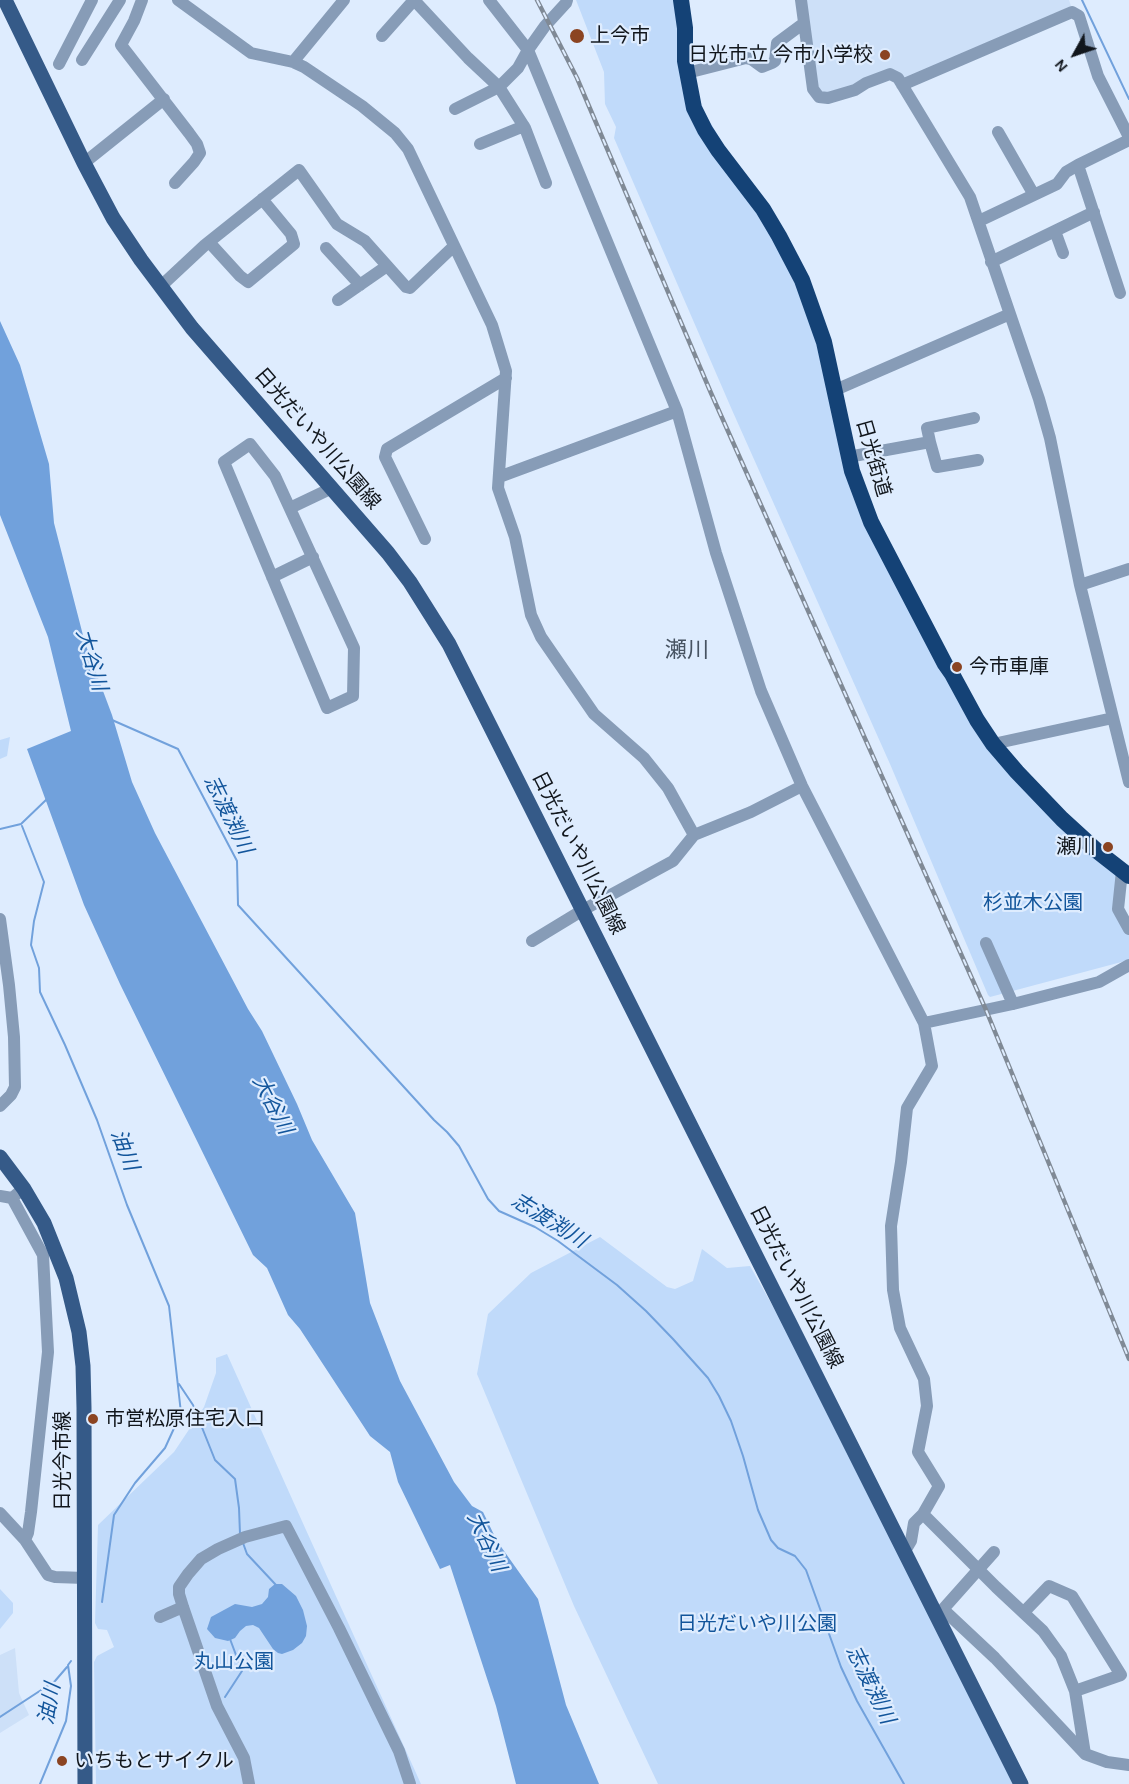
<!DOCTYPE html>
<html>
<head>
<meta charset="utf-8">
<style>
	body { margin:0 }
	#map { position:relative; width:1129px; height:1784px; overflow:hidden; background:#deecfe; font-family:Karla,sans-serif }
	canvas { display:block }
	.north { position:absolute; left:1045px; top:24px; width:60px; height:60px; -webkit-text-stroke:4px #deecfe; paint-order:stroke; rotate:230deg; font-size:16px; font-weight:700; line-height:24px; text-align:center; color:#11161c }
	.north::after { content:''; display:block; margin:auto; width:21px; height:27px; background:#11161c; clip-path:polygon(50% 0,100% 100%,50% 72%,0 100%) }
</style>
</head>
<body>
<div id="map">
<canvas width="1129" height="1784"></canvas>
<div class="north">N</div>
</div>
<script>
const context = document.querySelector('canvas').getContext('2d');
context.lineJoin = 'round';
function paint(path, color) {
  context.fillStyle = color;
  context.fill(path, 'evenodd');
}
function toPath(rows) {
  const path = new Path2D();
  for (const r of rows) {
    path.moveTo(r[0], r[1]);
    for (let i = 2; i < r.length; i += 2) path.lineTo(r[i], r[i + 1]);
  }
  return path;
}
function stroke(path, color, width, dash) {
  context.strokeStyle = color;
  context.lineWidth = width;
  context.lineCap = dash ? 'butt' : 'round';
  context.setLineDash(dash || []);
  context.stroke(path);
}
function write(font, color, halo, rows, align = 'center') {
  context.font = font + ' Karla,"Noto Sans JP",sans-serif';
  context.lineWidth = 4.5;
  context.setLineDash([]);
  context.textBaseline = 'middle';
  context.strokeStyle = halo;
  context.fillStyle = color;
  for (const [text, x, y, turn = 0] of rows) {
    context.save();
    context.translate(x, y);
    context.rotate((+turn || 0) * Math.PI / 180);
    context.textAlign = isNaN(turn) ? turn : align;
    if (halo) context.strokeText(text, 0, 0);
    context.fillText(text, 0, 0);
    context.restore();
  }
}
paint(toPath([
	[803,0,1069,0,1071,6,903,81,901,74,826,95,815,86],
	[15,1648,19,1693,29,1715,0,1733,0,1655]
]), '#cde0f8');
paint(toPath([
	[576,0,677,0,684,78,762,210,812,315,832,414,959,701,1119,872,1116,909,1129,935,1129,960,990,997,988,995,890,764,732,410,614,138,616,127,605,104,604,72],
	[10,737,7,756,0,759,0,740],
	[600,1237,667,1287,675,1289,693,1281,702,1249,727,1268,750,1266,788,1333,1014,1784,658,1784,574,1606,477,1374,488,1314,531,1273],
	[227,1354,306,1530,421,1784,96,1784,94,1662,97,1656,114,1647,107,1630,98,1629,95,1623,98,1525,174,1452,204,1407,216,1373,216,1358],
	[0,1589,13,1603,13,1613,0,1629]
]), '#c0dafa');
paint(toPath([
	[0,321,20,365,49,464,54,523,85,643,112,715,132,782,155,833,248,1009,262,1031,297,1104,312,1140,355,1213,370,1303,400,1381,454,1482,472,1506,483,1512,497,1541,538,1599,566,1705,599,1784,516,1784,496,1706,450,1565,440,1569,398,1482,390,1452,370,1436,300,1329,288,1315,267,1268,253,1255,120,984,84,905,27,749,71,731,48,637,0,515],
	[275,1584,282,1584,296,1596,303,1610,307,1626,306,1636,302,1643,293,1650,282,1654,278,1653,273,1649,259,1628,253,1625,246,1626,240,1631,235,1638,228,1641,215,1638,207,1629,211,1617,235,1604,252,1607,262,1604,268,1597,269,1589]
]), '#71a1dc');
stroke(toPath([
	[1082,0,1129,99],
	[112,720,178,749,237,861,238,905,434,1120,447,1132,459,1146,488,1199,499,1211,535,1227,558,1241,617,1285,646,1311,673,1339,708,1378,719,1396,731,1421,743,1456,758,1510,771,1540,778,1548,795,1556,806,1570,841,1667,857,1701,904,1784],
	[21,824,47,799],
	[22,826,44,882,34,921,31,945,39,968,40,992,65,1045,97,1120,127,1205,169,1306,181,1413,165,1448,135,1483,114,1515,102,1602],
	[0,829,21,824],
	[179,1384,193,1405,215,1460,235,1479,239,1508,240,1534],
	[243,1543,247,1554,276,1585],
	[225,1697,242,1671,230,1639],
	[0,1717,55,1681,67,1667],
	[40,1784,66,1721,71,1686,68,1665,71,1661]
]), '#71a1dc', 2);
stroke(toPath([
	[142,0,134,21,121,45,189,133,197,144,200,153,194,162,175,183],
	[178,0,251,53,293,62,304,67,362,106,395,133,408,149,492,325,506,371,498,488,515,537,531,615,541,637,594,714,644,758,668,788,694,835],
	[414,0,468,58,499,87,525,128,546,183],
	[489,0,528,50,677,411,716,553,761,691,802,786,924,1023],
	[801,0,813,89,819,97,828,98,855,90,866,83,890,74,898,78,970,197,1039,399,1050,438,1080,585,1129,782],
	[382,36,414,0],
	[82,60,120,0],
	[293,62,344,0],
	[59,64,92,0],
	[687,73,746,58,751,59,762,67,772,63,775,61,777,43,804,23],
	[902,85,1072,12,1079,16,1098,76,1129,137],
	[455,109,499,87,518,68,528,50,545,26,566,3,567,0],
	[998,132,1034,195],
	[480,144,524,126],
	[84,163,164,99],
	[1078,165,1120,293],
	[979,221,1057,184,1066,172,1078,165,1129,140],
	[1055,231,1063,253],
	[209,242,240,276,248,282,294,244,291,234,262,199],
	[326,248,360,285],
	[991,262,1094,212],
	[160,287,205,245,299,170,337,224,365,241,406,287,410,288,454,246],
	[338,300,387,266],
	[833,391,1010,314],
	[930,442,927,428,974,418],
	[250,444,275,476,354,648,353,696,327,708,224,462,250,444],
	[848,457,930,442,937,467,978,460],
	[499,477,677,411],
	[290,508,332,488],
	[425,539,385,457,387,449,506,378],
	[272,577,313,557],
	[1080,585,1129,569],
	[993,744,1113,718],
	[1122,871,1118,909,1129,929],
	[0,919,9,985,14,1037,15,1087,11,1095,0,1106],
	[532,941,583,910,673,861,694,835,751,812,802,786],
	[986,943,1013,1004],
	[0,1196,12,1198,18,1193],
	[12,1198,43,1255,48,1352,31,1512,28,1533,25,1540],
	[0,1513,25,1540,48,1575,55,1577,85,1578],
	[923,1514,996,1587,1043,1631,1061,1656,1075,1691,1085,1754],
	[905,1551,911,1541,914,1523,923,1514,939,1486,918,1452,927,1406,924,1379,900,1328,893,1290,891,1226,901,1162,907,1108,932,1066,924,1023,1013,1004,1099,982,1129,965],
	[1024,1612,1049,1586,1072,1596,1121,1675,1075,1691],
	[937,1616,947,1613,995,1658,1085,1754,1107,1762,1129,1765],
	[937,1616,994,1552],
	[160,1617,183,1607],
	[249,1784,244,1758,217,1706,183,1607,179,1594,179,1587,188,1574,201,1559,218,1549,245,1537,286,1526,339,1628,399,1751,410,1784]
]), '#879cb7', 12);
stroke(toPath([
	[5,0,84,163,113,218,141,260,192,328,388,553,410,582,449,644,1021,1784],
	[0,1157,24,1189,44,1223,66,1278,79,1332,83,1366,84,1408,85,1784]
]), '#355a88', 15);
stroke(toPath([
	[681,0,685,28,685,61,694,108,705,130,718,150,763,209,779,236,802,280,824,342,852,471,871,522,945,664,952,674,977,720,993,744,1017,772,1062,819,1097,851,1129,876]
]), '#144276', 16);
const rail = toPath([
	[537,0,577,78,711,393,986,1010,1129,1359]
]);
stroke(rail, '#808a96', 4.5);
stroke(rail, '#deecfe', 2, [7]);
for (const [x, y, r, color] of [
	[577,36,8,"#8b4422"],
	[885,55,6,"#8b4422"],
	[957,667,6,"#8b4422"],
	[1108,847,6,"#8b4422"],
	[93,1419,6,"#8b4422"],
	[62,1761,6,"#8b4422"]
]) {
  const dot = new Path2D();
  dot.arc(x, y, r, 0, 2 * Math.PI);
  context.fillStyle = color;
  context.fill(dot);
  stroke(dot, '#deecfe', 2);
}
write('20px', '#11161c', '#deecfe', [
	["上今市",590,36],
	["日光市立 今市小学校",873,55,"right"],
	["今市車庫",969,667],
	["瀬川",1096,847,"right"],
	["市営松原住宅入口",105,1419],
	["いちもとサイクル",74,1761]
], 'left');
write('20px', '#11161c', '#deecfe', [
	["日光だいや川公園線",317,439,49],
	["日光街道",873,458,74],
	["日光だいや川公園線",578,853,63],
	["日光だいや川公園線",796,1287,63],
	["日光今市線",63,1461,-90]
]);
write('20px', '#12559b', '#deecfe', [
	["杉並木公園",1033,903],
	["日光だいや川公園",757,1624],
	["丸山公園",234,1662]
]);
write('italic 21px', '#12559b', '#deecfe', [
	["大谷川",91,660,74],
	["志渡渕川",228,815,64],
	["大谷川",272,1105,63],
	["油川",124,1150,69],
	["志渡渕川",549,1221,32],
	["大谷川",486,1542,65],
	["志渡渕川",870,1685,64],
	["油川",50,1704,-80]
]);
write('22px', '#475362', '#deecfe', [
	["瀬川",687,651]
]);
</script>
</body>
</html>
